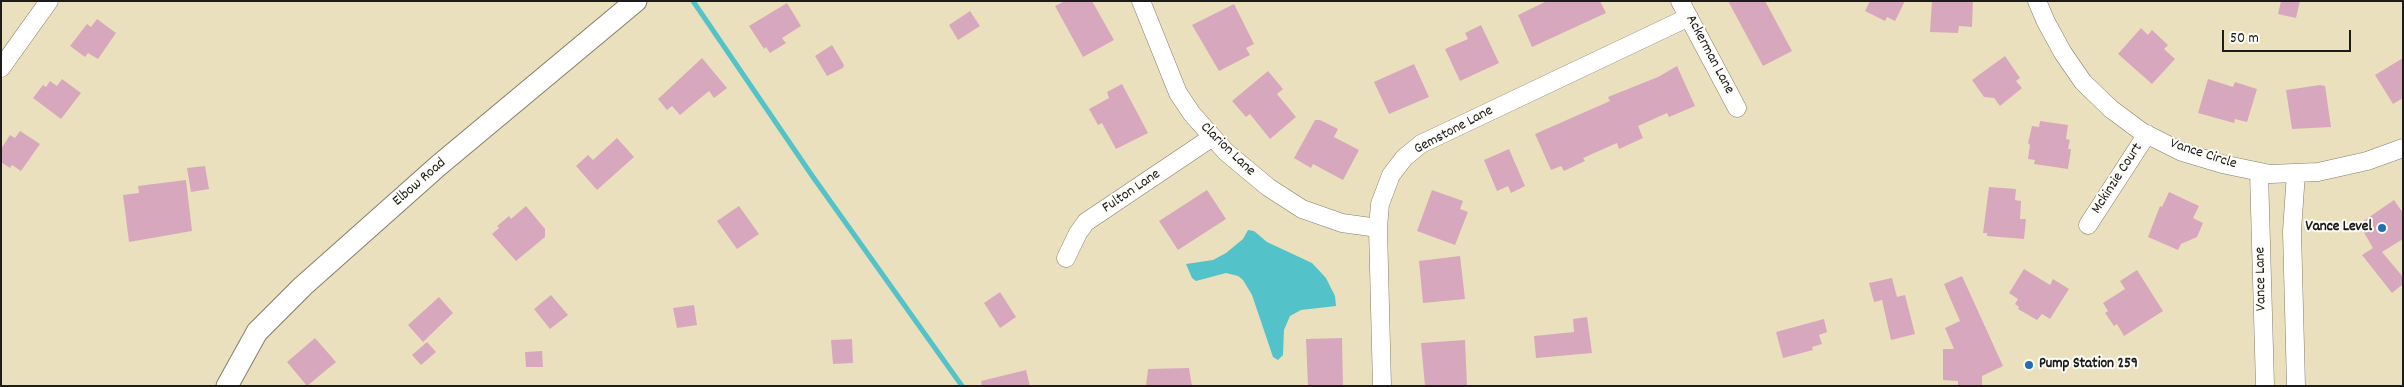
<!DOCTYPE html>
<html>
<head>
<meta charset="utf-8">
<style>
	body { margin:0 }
	#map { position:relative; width:2404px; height:387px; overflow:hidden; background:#ebe0bd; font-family:Dekko,sans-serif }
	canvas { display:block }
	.frame { position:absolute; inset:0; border:2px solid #1c1c1c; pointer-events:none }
	.scale { position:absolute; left:2222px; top:30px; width:129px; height:22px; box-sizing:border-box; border:2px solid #1c1c1c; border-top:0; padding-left:6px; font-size:15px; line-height:18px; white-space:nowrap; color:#1c1c1c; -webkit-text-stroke:4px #fdfcf7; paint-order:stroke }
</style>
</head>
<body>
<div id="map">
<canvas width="2404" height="387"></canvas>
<div class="frame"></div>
<div class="scale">50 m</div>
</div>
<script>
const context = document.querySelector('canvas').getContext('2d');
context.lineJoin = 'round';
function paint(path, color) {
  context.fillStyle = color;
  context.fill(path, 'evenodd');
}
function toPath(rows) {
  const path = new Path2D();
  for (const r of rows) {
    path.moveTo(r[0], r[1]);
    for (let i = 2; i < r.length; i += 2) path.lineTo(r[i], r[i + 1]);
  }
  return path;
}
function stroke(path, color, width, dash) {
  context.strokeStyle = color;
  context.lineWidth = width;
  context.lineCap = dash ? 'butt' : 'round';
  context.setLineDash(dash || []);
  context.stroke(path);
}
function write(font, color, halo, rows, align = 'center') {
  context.font = font + ' Dekko,sans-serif';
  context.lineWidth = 4;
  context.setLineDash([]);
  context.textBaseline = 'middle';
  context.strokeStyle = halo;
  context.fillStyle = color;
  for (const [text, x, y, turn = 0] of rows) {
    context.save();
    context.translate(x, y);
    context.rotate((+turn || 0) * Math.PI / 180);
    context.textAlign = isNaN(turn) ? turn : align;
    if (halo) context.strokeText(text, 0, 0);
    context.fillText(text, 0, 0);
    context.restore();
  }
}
paint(toPath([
	[1248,230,1254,231,1267,242,1312,263,1326,278,1335,296,1336,306,1301,310,1290,316,1284,330,1283,355,1278,360,1273,357,1252,295,1243,280,1238,276,1226,273,1196,281,1192,278,1186,264,1213,260,1226,253,1243,239]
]), '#54c2c9');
stroke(toPath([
	[693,1,813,177,962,386]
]), '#54c2c9', 5);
paint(toPath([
	[1065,1,1092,1,1114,40,1083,57,1055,6],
	[1547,1,1600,1,1606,13,1532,47,1518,15],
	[1728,1,1765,1,1792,51,1763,66],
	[1870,1,1905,1,1895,21,1887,17,1885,21,1865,11],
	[1932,1,1973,1,1972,27,1959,26,1958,33,1930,32],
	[2281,1,2300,1,2296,18,2278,14],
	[787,3,801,26,782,38,786,43,770,53,766,47,764,49,749,26],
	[1234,4,1254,44,1246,48,1250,55,1219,71,1192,25],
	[970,11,980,26,958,40,949,25],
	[97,19,116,33,98,59,88,53,85,57,70,46,87,24,91,27],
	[1481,25,1499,63,1460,81,1445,49,1468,39,1465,33],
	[2141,28,2148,35,2152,30,2168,45,2164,49,2175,59,2152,84,2118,54],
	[832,45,844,65,843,68,827,76,815,56],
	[2005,56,2020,78,2016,81,2022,88,2000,106,1994,98,1984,97,1972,80],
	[702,58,727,88,714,98,709,91,680,115,672,106,667,110,658,99],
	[2403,58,2403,98,2393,104,2375,75],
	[1414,64,1429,97,1389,114,1374,82],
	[1677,66,1695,106,1669,117,1667,113,1638,126,1643,138,1619,149,1617,143,1583,158,1585,161,1564,171,1561,166,1551,170,1535,134,1610,101,1608,97,1658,77],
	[1268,71,1283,89,1277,94,1296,117,1270,139,1250,114,1246,117,1232,101],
	[62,79,81,93,61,119,33,98,43,85,46,87,50,81,57,86],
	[2208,79,2233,87,2235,82,2257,89,2247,122,2235,119,2234,123,2198,113],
	[1122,84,1148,133,1116,149,1102,123,1098,125,1089,109,1109,98,1107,92],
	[2320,85,2325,86,2331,127,2292,129,2286,90],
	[1315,120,1320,120,1338,129,1334,137,1359,150,1343,180,1313,164,1311,168,1294,158],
	[2040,121,2068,125,2066,139,2070,140,2068,149,2071,149,2068,169,2034,164,2035,160,2028,159,2030,145,2028,143,2032,126,2039,127],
	[20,131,40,144,21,171,12,165,10,168,1,162,1,149,10,135,15,138],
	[617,138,634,157,597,190,576,166,588,155,593,160],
	[1509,149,1525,186,1511,193,1508,186,1497,191,1484,160],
	[205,166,209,189,191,192,187,168],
	[186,180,192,231,129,242,123,195,139,193,138,186],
	[1989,187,2016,189,2015,200,2021,201,2020,219,2026,219,2024,239,1987,236,1987,233,1983,233],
	[1207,190,1226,219,1178,250,1159,221],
	[1432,190,1463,201,1460,209,1468,212,1455,245,1417,231],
	[2169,192,2199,206,2193,218,2203,223,2197,237,2181,244,2178,250,2148,237,2160,206,2162,207],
	[2394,200,2403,213,2403,239,2382,252,2403,277,2403,284,2392,293,2362,255,2373,248,2359,224],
	[526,206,545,229,545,237,516,261,492,234,499,228,497,226,509,216,511,219],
	[739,206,759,234,737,249,717,221],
	[1460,256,1465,299,1423,303,1419,261],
	[2024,269,2050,285,2053,279,2069,289,2050,319,2042,314,2037,320,2018,309,2019,307,2015,304,2018,299,2009,293],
	[2137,270,2163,311,2124,336,2117,324,2114,326,2105,313,2108,311,2103,303,2125,289,2120,281],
	[1962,276,2003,366,1982,376,1982,386,1958,386,1958,381,1943,380,1943,349,1954,349,1945,328,1960,321,1944,284],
	[1892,278,1897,297,1905,295,1915,334,1891,340,1882,300,1874,302,1869,283],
	[1000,292,1016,317,1000,328,984,303],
	[551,295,568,315,550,329,534,309],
	[439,297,453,313,423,342,408,325],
	[694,305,697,325,677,328,673,308],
	[1587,317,1592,353,1536,358,1534,336,1574,332,1573,319],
	[1824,319,1827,332,1819,335,1822,344,1812,347,1813,350,1783,358,1776,332],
	[315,338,336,362,307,386,287,362],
	[1342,338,1343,386,1308,386,1306,339],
	[852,339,853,363,833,364,831,340],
	[1465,340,1467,386,1425,386,1421,343],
	[427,342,436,352,421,365,412,355],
	[542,351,543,367,526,367,525,352],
	[1189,368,1192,386,1146,386,1148,369],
	[1026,370,1030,386,982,386,981,381]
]), '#d7a8bd');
const minor = toPath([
	[1141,1,1178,93,1192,114,1226,152,1268,187,1302,209,1342,223,1378,228],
	[1680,1,1737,108],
	[2037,1,2046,22,2063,53,2083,82,2111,109,2142,132,2182,152,2222,164,2270,174,2318,172,2367,161,2403,148],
	[1,68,49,1],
	[2259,172,2265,386],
	[2088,225,2147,134],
	[1066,258,1078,233,1086,222,1211,138],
	[1382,386,1378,228,1380,204,1391,175,1404,158,1421,144,1689,17],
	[2296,386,2292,231,2296,173]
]);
const tertiary = toPath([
	[227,386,257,332,303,286,438,166,636,1]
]);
stroke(minor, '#847e6c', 19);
stroke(tertiary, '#847e6c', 23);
stroke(minor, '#fff', 18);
stroke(tertiary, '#fff', 21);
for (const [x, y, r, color] of [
	[2382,228,5,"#1f6fb2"],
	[2029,365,5,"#1f6fb2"]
]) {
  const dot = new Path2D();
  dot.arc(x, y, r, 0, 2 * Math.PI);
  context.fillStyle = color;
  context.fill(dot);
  stroke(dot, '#fdfcf7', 2);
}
write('15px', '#1c1c1c', '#fdfcf7', [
	["Ackerman Lane",1709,55,62],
	["Gemstone Lane",1454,131,-28],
	["Clarion Lane",1227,150,44],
	["Vance Circle",2203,155,18],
	["Mckinzie Court",2118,179,-57],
	["Elbow Road",420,183,-41],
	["Fulton Lane",1132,192,-34],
	["Vance Lane",2262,279,-91]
]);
write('bold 15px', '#1c1c1c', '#fdfcf7', [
	["Vance Level",2372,228],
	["Pump Station 259",2039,365,"left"]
], 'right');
</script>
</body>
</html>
